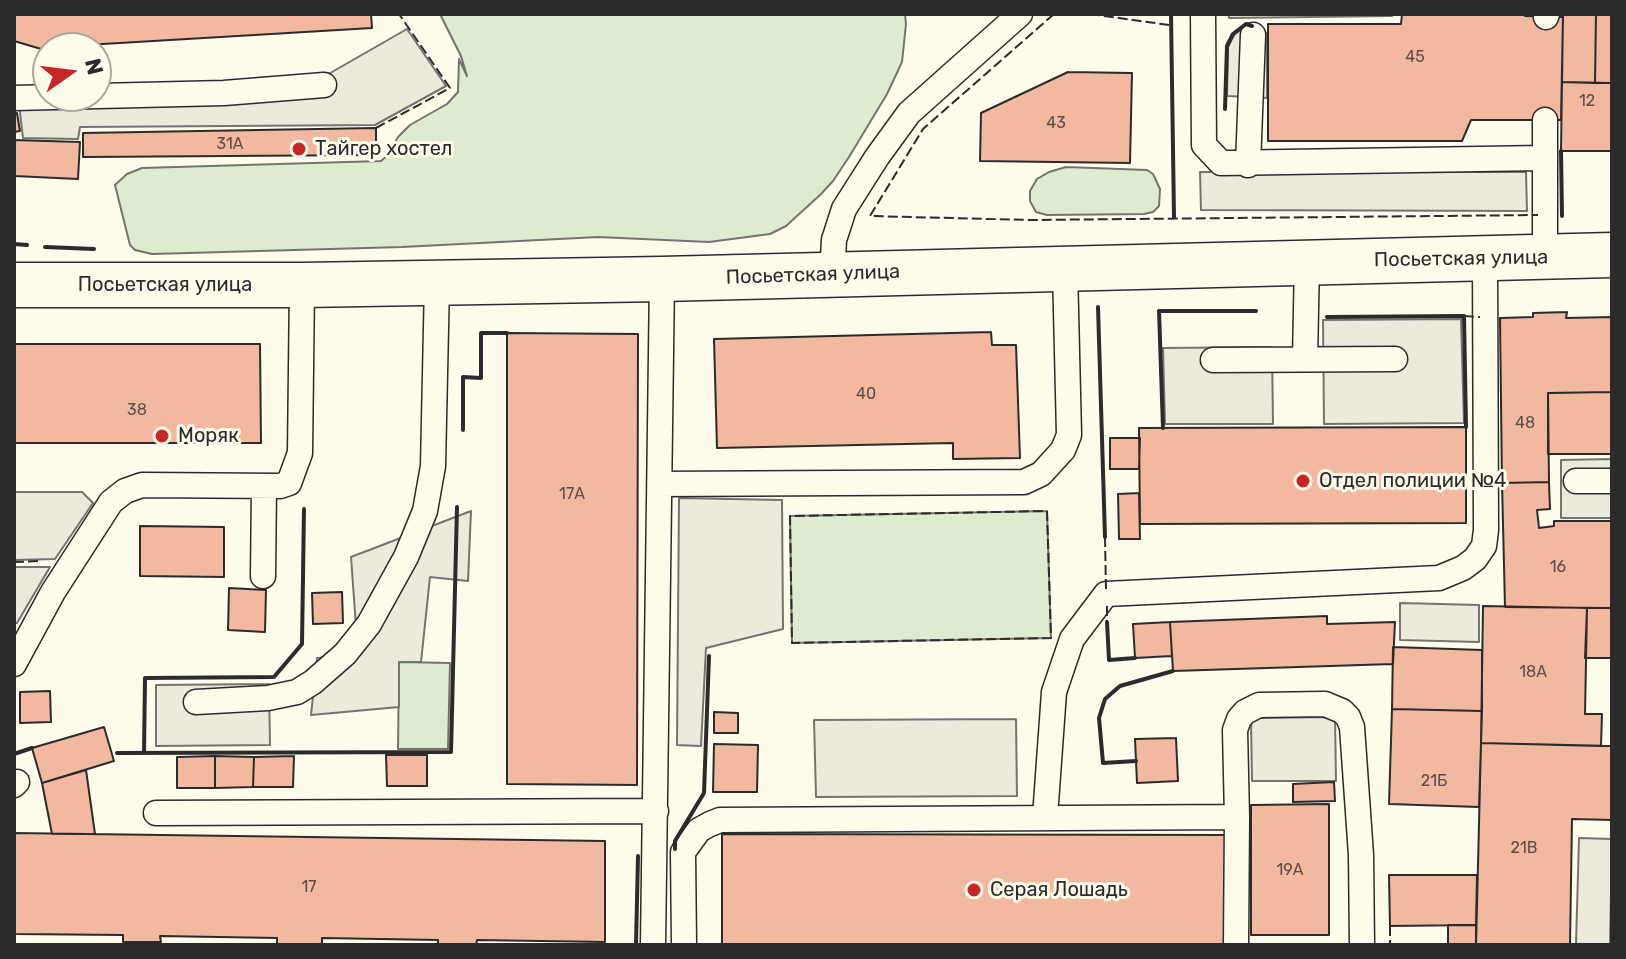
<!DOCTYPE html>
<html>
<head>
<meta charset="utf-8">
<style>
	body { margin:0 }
	#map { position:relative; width:1626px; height:959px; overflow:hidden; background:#fdfbea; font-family:Rubik,sans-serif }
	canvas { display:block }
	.frame { position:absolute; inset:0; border:16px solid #2b2b2b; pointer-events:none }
	.north { position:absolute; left:32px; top:32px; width:80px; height:80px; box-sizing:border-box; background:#fdfbea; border:2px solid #a9a89e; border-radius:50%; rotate:76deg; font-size:22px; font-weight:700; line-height:32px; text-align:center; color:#2b2b2b }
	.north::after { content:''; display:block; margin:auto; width:28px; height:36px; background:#c62828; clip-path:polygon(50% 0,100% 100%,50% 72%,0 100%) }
</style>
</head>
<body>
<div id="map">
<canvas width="1626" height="959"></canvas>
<div class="frame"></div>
<div class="north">N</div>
</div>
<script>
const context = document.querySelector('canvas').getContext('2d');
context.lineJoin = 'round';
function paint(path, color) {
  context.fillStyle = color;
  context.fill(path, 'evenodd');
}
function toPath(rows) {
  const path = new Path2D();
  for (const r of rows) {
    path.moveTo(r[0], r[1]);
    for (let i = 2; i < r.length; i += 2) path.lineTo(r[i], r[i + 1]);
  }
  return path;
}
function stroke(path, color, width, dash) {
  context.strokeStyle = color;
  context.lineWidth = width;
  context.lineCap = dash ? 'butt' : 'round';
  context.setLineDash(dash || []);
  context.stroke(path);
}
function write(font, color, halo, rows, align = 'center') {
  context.font = font + ' Rubik,sans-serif';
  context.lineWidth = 6;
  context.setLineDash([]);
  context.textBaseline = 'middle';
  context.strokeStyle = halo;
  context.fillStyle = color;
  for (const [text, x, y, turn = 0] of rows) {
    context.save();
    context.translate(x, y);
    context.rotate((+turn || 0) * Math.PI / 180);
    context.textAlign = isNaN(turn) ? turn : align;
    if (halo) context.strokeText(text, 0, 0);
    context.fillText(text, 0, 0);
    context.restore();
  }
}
const green = toPath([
	[440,14,905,14,906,24,902,62,887,94,849,157,833,181,820,195,786,226,770,234,709,242,598,237,402,247,152,254,135,250,130,245,115,185,127,174,142,168,381,161,388,155,398,137,410,125,447,104,458,92,459,59,467,76,461,56,440,14],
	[1066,167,1147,170,1153,174,1160,189,1159,206,1153,212,1144,214,1047,215,1036,212,1030,201,1030,191,1037,179,1049,172,1066,167],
	[1047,511,1051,638,792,643,790,516,1047,511],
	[399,662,450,663,448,749,398,749,399,662]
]);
paint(green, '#deebd1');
stroke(green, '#74746e', 2);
const parking = toPath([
	[1229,14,1392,14,1392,16,1229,18,1229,14],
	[1246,25,1267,33,1267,98,1227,96,1228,47,1234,35,1246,25],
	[407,29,446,86,375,125,80,127,78,139,23,138,18,96,325,76,407,29],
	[1200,172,1526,172,1527,211,1201,210,1200,172],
	[1461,319,1464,423,1324,424,1323,320,1461,319],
	[1272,347,1273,424,1165,424,1163,348,1272,347],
	[1612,459,1612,518,1561,518,1561,460,1612,459],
	[14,492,82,492,93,503,55,559,14,560,14,492],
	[679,498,782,500,783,629,706,648,701,746,677,745,679,498],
	[471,511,468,581,430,577,421,662,399,662,399,707,311,715,317,658,358,654,351,557,471,511],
	[14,567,50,567,17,623,14,623,14,567],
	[1400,603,1479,605,1479,642,1400,640,1400,603],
	[269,684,270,745,156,746,156,685,269,684],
	[1335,717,1336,781,1252,781,1251,718,1335,717],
	[1016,719,1017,796,816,797,814,720,1016,719],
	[1579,838,1612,839,1610,945,1576,945,1579,838]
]);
paint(parking, '#eceadb');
stroke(parking, '#74746e', 2);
const building = toPath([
	[14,14,371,14,372,28,86,45,61,36,55,48,48,48,48,51,14,41,14,14],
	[1402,14,1525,14,1525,16,1563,17,1561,120,1471,120,1462,141,1268,141,1268,24,1401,24,1402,14],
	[1563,14,1596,14,1595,83,1562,82,1563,14],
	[1596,14,1612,14,1612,83,1595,83,1596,14],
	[1068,72,1132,73,1130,163,980,161,981,113,1068,72],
	[1562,82,1612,83,1612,151,1561,151,1562,82],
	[17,113,20,131,14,132,14,114,17,113],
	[376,128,376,155,83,157,83,133,376,128],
	[14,140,80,142,78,179,14,176,14,140],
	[1567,312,1566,318,1612,317,1612,392,1548,393,1549,482,1502,483,1500,318,1533,317,1533,313,1567,312],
	[991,332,992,345,1016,345,1020,458,953,459,953,443,717,448,714,339,991,332],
	[507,333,638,334,637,785,507,784,507,333],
	[14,344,260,344,261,443,14,443,14,344],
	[1612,392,1612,454,1548,454,1548,393,1612,392],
	[1466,427,1466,523,1140,524,1139,428,1466,427],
	[1110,438,1140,438,1139,469,1110,469,1110,438],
	[1549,482,1550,509,1537,510,1539,528,1554,526,1554,521,1612,521,1612,608,1505,607,1502,483,1549,482],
	[1139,493,1140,539,1119,539,1118,494,1139,493],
	[140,526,224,527,224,577,140,576,140,526],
	[229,588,266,590,265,632,228,630,229,588],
	[342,592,343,623,313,624,312,593,342,592],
	[1483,606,1587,608,1585,714,1602,714,1601,746,1481,743,1483,606],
	[1587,608,1612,608,1612,658,1585,658,1587,608],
	[1327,616,1327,624,1395,622,1393,664,1173,671,1170,622,1327,616],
	[1170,622,1172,656,1135,658,1133,624,1170,622],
	[1393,647,1482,650,1482,711,1392,709,1393,647],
	[50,691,51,722,20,723,20,692,50,691],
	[1392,709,1482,711,1479,807,1389,804,1392,709],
	[714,712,738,713,738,733,714,733,714,712],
	[104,727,114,761,42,783,32,748,104,727],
	[1176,738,1178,781,1137,783,1135,739,1176,738],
	[1481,743,1612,746,1612,820,1572,819,1570,945,1476,945,1481,743],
	[714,744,758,745,757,792,713,792,714,744],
	[386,755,427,755,427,786,387,786,386,755],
	[215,756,215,788,177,788,177,757,215,756],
	[215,756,254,757,253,787,215,788,215,756],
	[294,756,293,787,253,787,254,757,294,756],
	[86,770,95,834,52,834,42,783,86,770],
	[1334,782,1335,801,1293,802,1293,784,1334,782],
	[1329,804,1329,935,1251,935,1251,805,1329,804],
	[14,833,605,841,605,942,477,940,476,945,438,945,438,940,322,938,322,945,277,945,277,938,160,936,161,942,123,942,123,935,14,934,14,833],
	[722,834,1226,835,1227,945,722,945,722,834],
	[1389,875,1477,875,1476,925,1390,926,1389,875],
	[1448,925,1476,925,1476,945,1448,945,1448,925]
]);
paint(building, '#f2b8a0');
stroke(building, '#2b2b2b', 2);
const lane = toPath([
	[1203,14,1204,145,1221,163,1544,158],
	[1546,17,1547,14],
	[14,98,224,93,324,85],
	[1545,120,1545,258],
	[1248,165,1253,35],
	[832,274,834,240,844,209,877,157,909,113,1020,14],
	[1305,359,1307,261],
	[1213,360,1395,359],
	[1576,481,1612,481],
	[660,484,1024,482,1041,474,1063,450,1069,435,1065,269],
	[263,576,264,486],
	[14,664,53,592,111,502,125,491,142,485,280,486,289,483,300,453,302,285],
	[196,702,268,698,297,692,313,682,345,654,369,624,406,557,425,511,433,466,437,282],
	[14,785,17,782],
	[156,813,656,811],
	[1045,817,1054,692,1072,639,1106,594,1439,578,1463,568,1475,559,1484,546,1486,530,1485,258],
	[653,945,662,279],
	[684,945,683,852,699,830,710,824,720,820,1237,817,1235,730,1239,719,1245,712,1259,705,1325,704,1342,711,1348,717,1352,727,1361,855,1362,945],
	[1236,945,1237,817]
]);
const street = toPath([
	[14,285,302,285,662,279,1612,255]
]);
stroke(lane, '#2b2b2b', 27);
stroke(street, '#2b2b2b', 47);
stroke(lane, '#fdfbea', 24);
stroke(street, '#fdfbea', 44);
stroke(toPath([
	[1054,14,923,129,870,216,1031,220,1538,215],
	[1090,14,1169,25],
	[376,128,450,88,399,14],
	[1464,316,1480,317],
	[1047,511,1051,638,792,643,790,516,1047,511],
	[1105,537,1106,590],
	[14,562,41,561],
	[1107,606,1107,622],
	[1390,926,1390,945]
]), '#2b2b2b', 2, [10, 4]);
stroke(toPath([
	[1171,14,1174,217],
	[1225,109,1227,46,1233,34,1246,24,1252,26],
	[1561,151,1562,216],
	[14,244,27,245],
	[45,247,94,249],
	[1098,307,1105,537],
	[1327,317,1464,316,1466,427],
	[1163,428,1159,311,1256,311],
	[463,430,463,377,481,378,481,333,507,333],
	[1107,622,1109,660,1135,658],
	[117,753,451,752,457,507],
	[144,753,145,678,274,677,302,644,304,509],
	[14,754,32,748],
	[1136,761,1103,763,1099,718,1105,699,1120,686,1173,671],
	[675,849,675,841,704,793,709,656],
	[636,945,638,856]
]), '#2b2b2b', 4);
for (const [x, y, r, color] of [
	[299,149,8,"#c62828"],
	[162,436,8,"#c62828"],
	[1303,481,8,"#c62828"],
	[974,890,8,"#c62828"]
]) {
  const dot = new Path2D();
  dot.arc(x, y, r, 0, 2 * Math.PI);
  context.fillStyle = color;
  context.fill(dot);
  stroke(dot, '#fdfbea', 3);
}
write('16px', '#5d4e48', null, [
	["45",1415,57],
	["12",1587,101],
	["43",1056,123],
	["31А",230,144],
	["40",866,394],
	["38",137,410],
	["48",1525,423],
	["17А",572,494],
	["16",1558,567],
	["18А",1533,672],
	["21Б",1434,781],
	["21В",1524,848],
	["19А",1290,870],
	["17",309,887]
]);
write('20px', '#2b2b2b', '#fdfbea', [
	["Тайгер хостел",315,149],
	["Моряк",178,436],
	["Отдел полиции №4",1319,481],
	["Серая Лошадь",990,890]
], 'left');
write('20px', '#2b2b2b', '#fdfbea', [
	["Посьетская улица",1461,259,-1],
	["Посьетская улица",813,275,-2],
	["Посьетская улица",165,285]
]);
</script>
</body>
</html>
